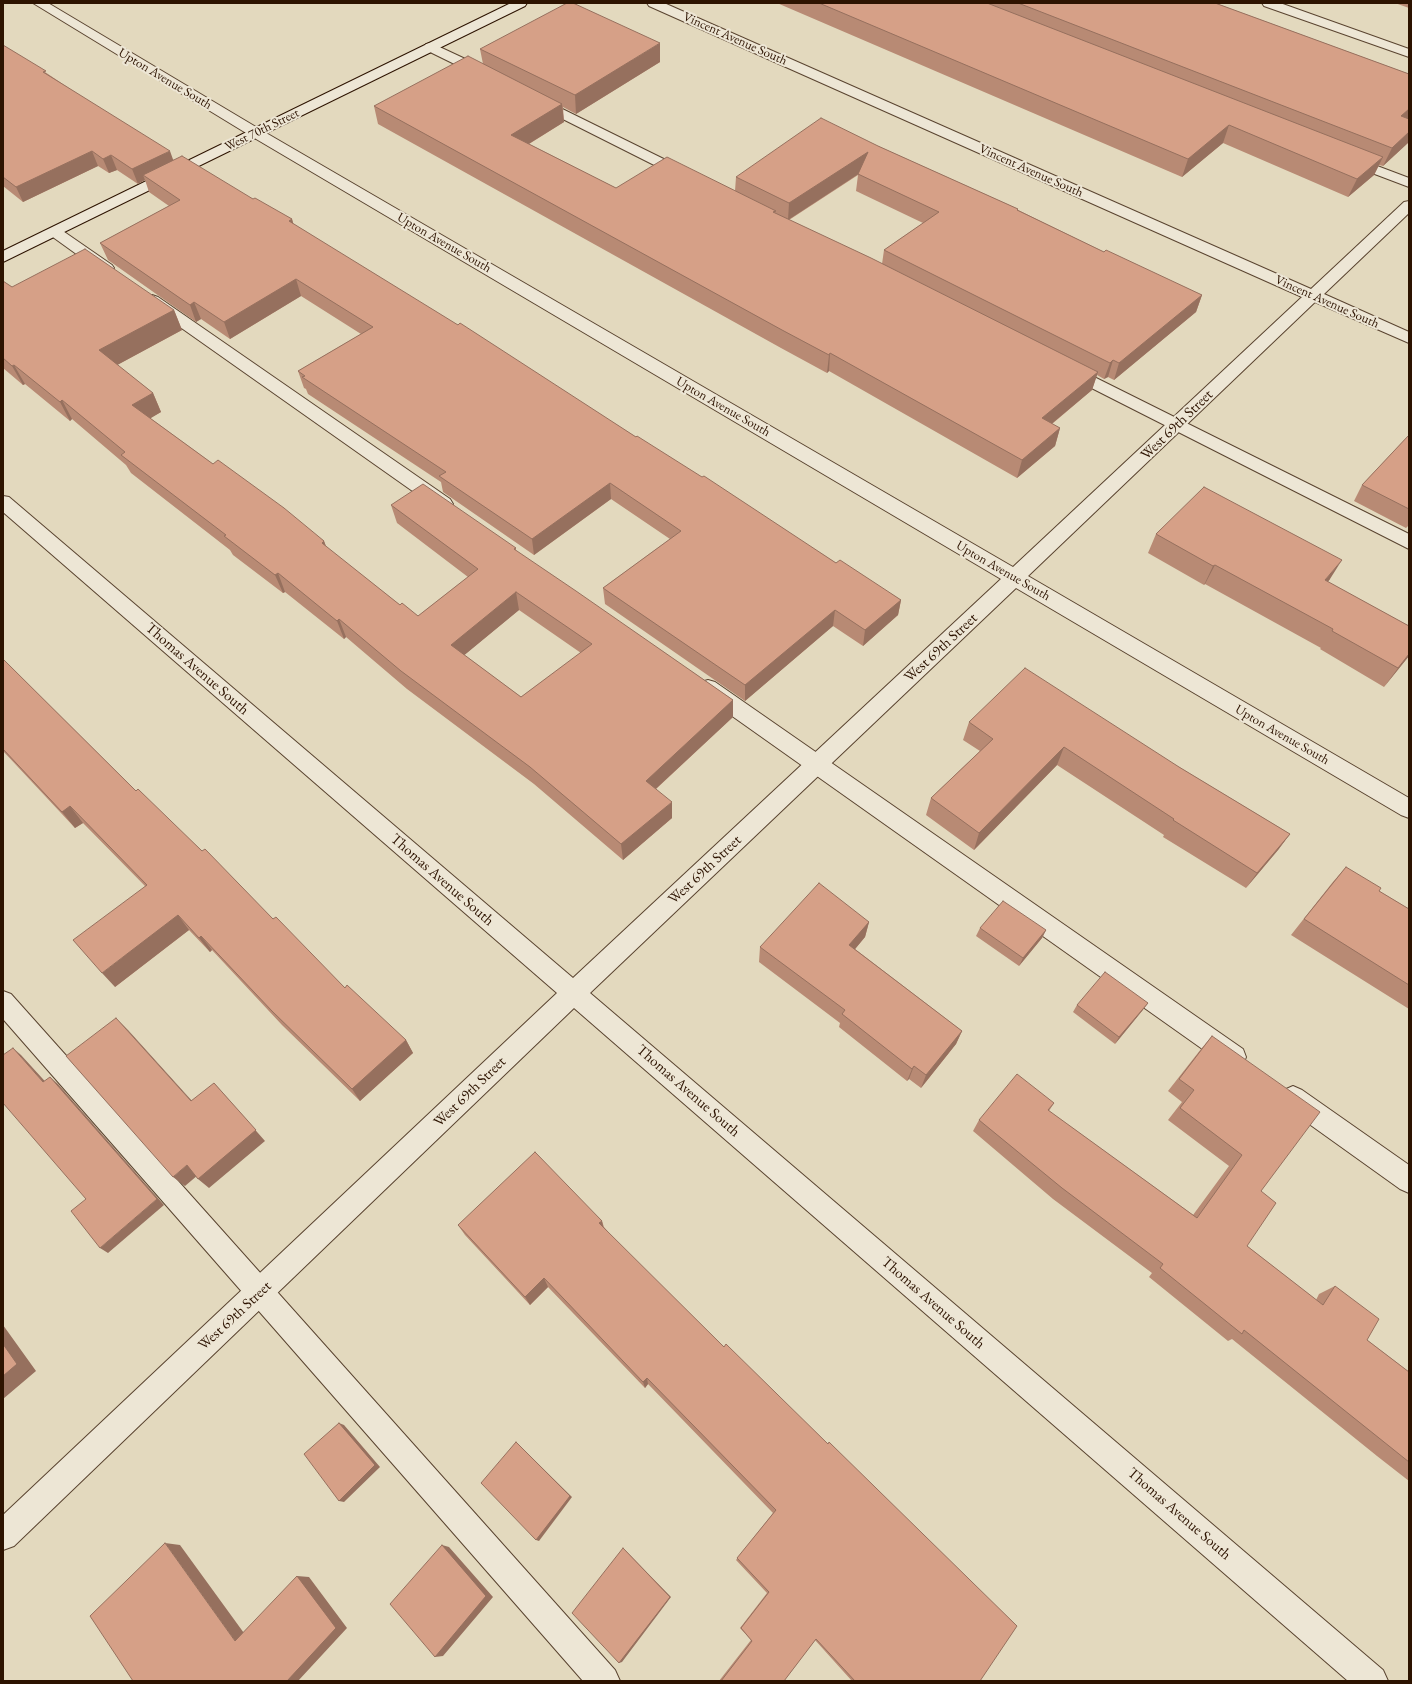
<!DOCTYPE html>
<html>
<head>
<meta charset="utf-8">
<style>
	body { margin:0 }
	#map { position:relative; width:1412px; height:1684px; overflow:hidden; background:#e3d9be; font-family:"EB Garamond",serif }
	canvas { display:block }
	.frame { position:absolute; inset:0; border:4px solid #2d1300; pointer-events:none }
</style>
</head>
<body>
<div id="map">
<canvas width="1412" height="1684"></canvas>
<div class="frame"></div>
</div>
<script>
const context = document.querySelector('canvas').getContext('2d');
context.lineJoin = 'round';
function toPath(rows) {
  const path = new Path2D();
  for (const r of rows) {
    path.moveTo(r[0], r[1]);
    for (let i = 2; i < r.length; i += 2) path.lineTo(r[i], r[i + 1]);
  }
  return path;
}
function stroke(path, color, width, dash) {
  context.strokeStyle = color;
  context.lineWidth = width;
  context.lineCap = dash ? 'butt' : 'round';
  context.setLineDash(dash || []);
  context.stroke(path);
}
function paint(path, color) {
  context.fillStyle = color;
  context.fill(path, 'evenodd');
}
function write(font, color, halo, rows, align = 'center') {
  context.font = font + ' "EB Garamond",serif';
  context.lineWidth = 4;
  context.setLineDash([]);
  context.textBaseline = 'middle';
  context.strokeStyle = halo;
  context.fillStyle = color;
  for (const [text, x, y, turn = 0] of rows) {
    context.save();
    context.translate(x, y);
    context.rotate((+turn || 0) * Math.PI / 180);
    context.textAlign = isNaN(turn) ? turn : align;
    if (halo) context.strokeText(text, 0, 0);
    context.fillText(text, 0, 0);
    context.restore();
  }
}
const lane = toPath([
	[431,43,491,71,493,74,491,77,481,77,426,50,424,47,426,44,431,43],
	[538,97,690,172,692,175,690,178,680,178,533,104,531,101,533,98,538,97],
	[1348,155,1409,178,1409,187,1343,162,1341,159,1343,156,1348,155],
	[55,227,60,229,112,265,114,268,112,271,100,271,50,235,47,232,50,229,55,227],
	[152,295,158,297,450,499,453,504,450,509,444,510,438,509,146,303,144,300,146,297,152,295],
	[1068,364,1409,534,1409,549,1062,373,1060,369,1062,365,1068,364],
	[708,680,715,682,1243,1049,1246,1057,1243,1065,1234,1068,1225,1065,701,694,698,688,701,682,708,680],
	[3,991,11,994,615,1670,620,1681,583,1681,3,1019,3,991],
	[1293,1086,1302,1090,1409,1165,1409,1193,1400,1189,1284,1106,1281,1098,1284,1090,1293,1086]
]);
const street = toPath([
	[33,3,48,3,261,130,1013,567,1302,297,649,6,647,3,664,3,1311,289,1404,202,1409,201,1409,213,1324,294,1409,332,1409,343,1315,302,1028,576,1409,798,1409,818,1401,815,1016,588,590,993,1383,1670,1388,1681,1348,1681,574,1008,14,1546,3,1550,3,1515,557,993,3,512,3,496,9,497,573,978,1001,579,251,136,33,3],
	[1262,3,1280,3,1409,49,1409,57,1264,6,1262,3]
]);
const secondary = toPath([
	[511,3,527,3,525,6,3,262,3,251,511,3]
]);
stroke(lane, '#5a4430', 2);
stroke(street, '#5a4430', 2);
stroke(secondary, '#2d1300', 2);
paint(lane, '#ede6d5');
paint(street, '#ede6d5');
paint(secondary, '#ede6d5');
paint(toPath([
	[777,3,1215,3,1409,74,1409,142,1383,166,1379,165,1374,175,1348,197,1223,143,1182,177],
	[1395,3,1409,3,1409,8],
	[3,45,48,74,174,160,292,219,293,224,636,437,836,563,901,600,898,615,863,646,833,626,745,701,605,604,603,588,670,539,611,499,534,555,443,492,441,482,308,394,306,389,304,388,298,371,361,334,301,296,230,339,201,319,196,322,108,260,100,243,169,206,149,192,145,180,138,184,117,170,109,173,98,166,23,202,3,186],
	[480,49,660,62,576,114,563,107,564,122,529,144,616,188,735,191,736,177,878,146,1018,209,1018,210,1104,252,1202,295,1196,312,1114,380,1108,377,1104,379,1097,375,1092,390,1052,424,1060,428,1055,446,1017,478,829,371,827,373,781,348,378,124,374,106,483,64],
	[858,175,856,191,923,223,884,250,882,264,789,220],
	[3,281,12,287,174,310,182,330,117,365,153,393,161,412,150,418,213,464,324,541,326,547,400,605,418,616,468,577,397,523,391,505,516,548,516,551,733,700,733,717,656,789,672,818,623,860,534,784,407,689,346,637,344,639,285,592,283,593,233,555,230,550,131,473,126,465,72,419,70,421,25,384,23,385,3,368],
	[519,610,581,653,521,697,464,655],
	[1409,435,1409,525,1406,528,1354,501,1362,485],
	[1156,534,1330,579,1328,582,1409,626,1409,656,1384,687,1320,649,1321,648,1205,584,1204,585,1148,553],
	[3,659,136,791,202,851,345,988,406,1040,413,1053,360,1101,282,1025,212,950,210,952,189,930,115,987,145,886,83,823,75,828,3,751],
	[969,722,1179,767,1290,834,1278,850,1246,888,1163,837,1164,835,1057,765,974,850,926,815,931,798,980,751,963,740],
	[1346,867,1379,891,1409,909,1409,1009,1291,935,1332,883],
	[869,922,865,937,855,949,962,1031,956,1044,921,1088,909,1079,907,1081,839,1027,840,1023,759,962,760,947],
	[980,928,1046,930,1042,938,1019,966,976,936],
	[1148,1003,1142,1011,1115,1044,1073,1012,1077,1005],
	[1212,1036,1261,1191,1247,1246,1316,1300,1319,1294,1335,1286,1367,1340,1409,1372,1409,1481,1377,1456,1232,1339,1228,1341,1149,1277,1152,1273,1053,1199,973,1131,979,1120,1054,1103,1049,1111,1193,1215,1229,1166,1168,1120,1182,1102,1168,1091,1201,1049],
	[602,1221,604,1227,980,1681,852,1681,815,1640,784,1681,719,1681,751,1640,740,1628,767,1593,736,1560,773,1513,648,1384,645,1388,548,1287,530,1305,465,1235,458,1225]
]), '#b88a74');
paint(toPath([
	[660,43,660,62,576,114,575,95],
	[562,104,564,122,514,153,511,135],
	[1409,109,1409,119,1401,116],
	[1229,125,1223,143,1182,177,1188,159],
	[1409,132,1409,142,1383,166,1392,148],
	[92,151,98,166,23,202,16,187],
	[170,151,175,165,143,175,145,180,138,184,132,169],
	[868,152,866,169,788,220,789,203],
	[111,155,117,170,109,173,103,159],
	[1383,157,1374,175,1348,197,1357,179],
	[292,219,297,236,289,221],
	[296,279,301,296,230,339,224,322],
	[1202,295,1196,312,1114,380,1119,363],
	[194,302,201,319,196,322,190,305],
	[174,310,182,330,108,370,99,350],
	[830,353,829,371,827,373,829,355],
	[1113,360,1108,377,1104,379,1110,363],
	[14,365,25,384,23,385,12,366],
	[1098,372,1092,390,1037,436,1042,418],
	[153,393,161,412,141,424,132,405],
	[62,400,72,419,70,421,60,402],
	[1060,428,1055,446,1017,478,1022,460],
	[610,483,611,499,534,555,532,539],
	[324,541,331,559,322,543],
	[1342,560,1330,579,1313,599,1325,580],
	[1215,565,1205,584,1204,585,1213,566],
	[278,573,285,592,283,593,275,575],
	[516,592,519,610,456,662,451,645],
	[901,600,898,615,863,646,865,630],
	[835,610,833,626,745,701,745,685],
	[339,619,346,637,344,639,337,621],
	[1409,654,1409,656,1384,687,1398,668],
	[733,700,733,717,647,797,646,781],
	[1064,747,1057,765,974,850,979,833],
	[672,802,672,818,623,860,621,844],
	[70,806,83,823,75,828,62,812],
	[1290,834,1278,850,1246,888,1257,873],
	[178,915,189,930,115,987,102,973],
	[869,922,865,937,846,960,849,945],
	[1046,930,1042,938,1019,966,1023,958],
	[201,936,212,950,210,952,199,938],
	[1148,1003,1142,1011,1115,1044,1119,1037],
	[116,1018,128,1030,202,1112,191,1101],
	[962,1031,956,1044,921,1088,926,1075],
	[406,1040,413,1053,360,1101,352,1089],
	[13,1048,21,1055,52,1089,43,1082],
	[914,1066,909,1079,907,1081,912,1069],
	[50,1077,58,1084,164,1205,108,1253,100,1248,157,1199],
	[214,1083,265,1141,209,1188,198,1179],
	[187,1165,198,1175,185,1186,173,1177],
	[602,1221,604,1231,599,1223],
	[544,1278,548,1287,530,1305,525,1297],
	[3,1325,36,1371,3,1399],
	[647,1378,648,1384,645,1388,643,1382],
	[339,1423,344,1425,380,1467,344,1502,339,1501],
	[516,1442,572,1497,539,1541,536,1540],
	[165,1543,180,1545,249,1640,235,1641],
	[442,1545,449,1547,493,1597,443,1656,435,1657],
	[623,1548,671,1597,622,1662,619,1663],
	[297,1576,309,1577,347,1628,298,1681,287,1681]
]), '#96705e');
const building = toPath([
	[567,3,573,3,660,43,575,95,480,49,567,3],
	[819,3,987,3,1383,157,1357,179,1229,125,1188,159,819,3],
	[1018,3,1215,3,1409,74,1409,109,1401,116,1409,119,1409,132,1392,148,1018,3],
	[3,45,46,71,43,72,170,151,132,169,111,155,103,159,92,151,16,187,3,177,3,45],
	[468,56,562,104,511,135,616,188,667,157,776,211,773,212,871,258,1098,372,1042,418,1060,428,1022,460,830,353,829,355,782,330,374,106,468,56],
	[821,118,878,146,1018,209,1017,210,1104,252,1106,250,1202,295,1119,363,1113,360,1110,363,884,250,939,212,858,174,868,152,789,203,736,177,821,118],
	[182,156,253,199,255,198,292,219,289,221,458,325,460,323,636,437,637,436,702,477,704,476,836,563,840,560,901,600,865,630,835,610,745,685,603,588,681,531,610,483,532,539,439,476,446,472,302,377,305,376,298,371,373,327,296,279,224,322,194,302,190,305,100,243,180,200,143,175,182,156],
	[85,249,174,310,99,350,153,393,132,405,213,464,218,460,284,508,324,541,322,543,400,605,402,603,418,616,478,569,391,505,423,484,516,548,514,549,576,591,733,700,646,781,672,802,621,844,530,767,401,671,339,619,337,621,278,573,275,575,224,536,226,535,121,455,125,452,62,400,60,402,14,365,12,366,3,358,3,281,12,287,85,249],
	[516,592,592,644,521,697,451,645,516,592],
	[1409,435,1409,509,1362,485,1409,435],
	[1204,487,1342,560,1325,580,1409,626,1409,654,1398,668,1332,631,1333,629,1215,565,1213,566,1156,534,1204,487],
	[3,659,136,791,138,789,202,851,205,849,273,919,276,917,345,988,347,985,406,1040,352,1089,272,1011,201,936,199,938,178,915,102,973,73,940,147,885,70,806,62,812,3,749,3,659],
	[1025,668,1179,767,1290,834,1257,873,1173,820,1174,819,1064,747,979,833,931,798,993,739,969,722,1025,668],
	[1346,867,1381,888,1379,891,1409,909,1409,985,1304,919,1346,867],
	[819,883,869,922,849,945,962,1031,926,1075,914,1066,912,1069,842,1014,845,1010,760,947,819,883],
	[1003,901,1046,930,1023,958,980,928,1003,901],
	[1105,972,1148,1003,1119,1037,1077,1005,1105,972],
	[116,1018,191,1101,214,1083,256,1130,198,1179,187,1165,173,1177,66,1056,116,1018],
	[1212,1036,1320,1112,1261,1191,1276,1203,1247,1246,1323,1305,1335,1286,1379,1319,1367,1340,1409,1372,1409,1462,1244,1330,1242,1334,1160,1268,1163,1264,1062,1188,979,1120,1017,1074,1054,1103,1048,1110,1197,1218,1242,1155,1180,1108,1194,1090,1179,1079,1212,1036],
	[13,1048,43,1082,50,1077,157,1199,100,1248,71,1211,86,1199,3,1103,3,1055,13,1048],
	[535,1152,602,1221,599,1223,724,1347,726,1344,828,1444,829,1442,1017,1626,980,1681,855,1681,816,1639,784,1681,721,1681,752,1641,741,1628,769,1592,737,1558,776,1510,647,1378,643,1382,544,1278,525,1297,458,1225,535,1152],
	[3,1344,17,1364,3,1376,3,1344],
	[339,1423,375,1465,339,1501,304,1454,339,1423],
	[516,1442,570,1496,536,1540,481,1483,516,1442],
	[165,1543,235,1641,297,1576,336,1628,287,1681,133,1681,90,1616,165,1543],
	[442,1545,486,1596,435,1657,390,1604,442,1545],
	[623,1548,670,1597,619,1663,572,1613,623,1548]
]);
paint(building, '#d6a087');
stroke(building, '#96705e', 1);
write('13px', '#2d1300', '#ede6d5', [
	["Vincent Avenue South",735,39,24],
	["Upton Avenue South",165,79,31],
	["West 70th Street",262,130,-26],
	["Vincent Avenue South",1031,171,24],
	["Upton Avenue South",444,243,30],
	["Vincent Avenue South",1327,302,24],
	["Upton Avenue South",723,407,30],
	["Upton Avenue South",1003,571,30],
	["Upton Avenue South",1282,735,30]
]);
write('15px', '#2d1300', '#ede6d5', [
	["West 69th Street",1177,425,-44],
	["West 69th Street",941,648,-43],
	["Thomas Avenue South",197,669,41],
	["West 69th Street",705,870,-43],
	["Thomas Avenue South",442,880,41],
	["Thomas Avenue South",688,1091,41],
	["West 69th Street",470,1092,-44],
	["Thomas Avenue South",933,1303,41],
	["West 69th Street",235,1316,-43],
	["Thomas Avenue South",1179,1514,41]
]);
</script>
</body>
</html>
